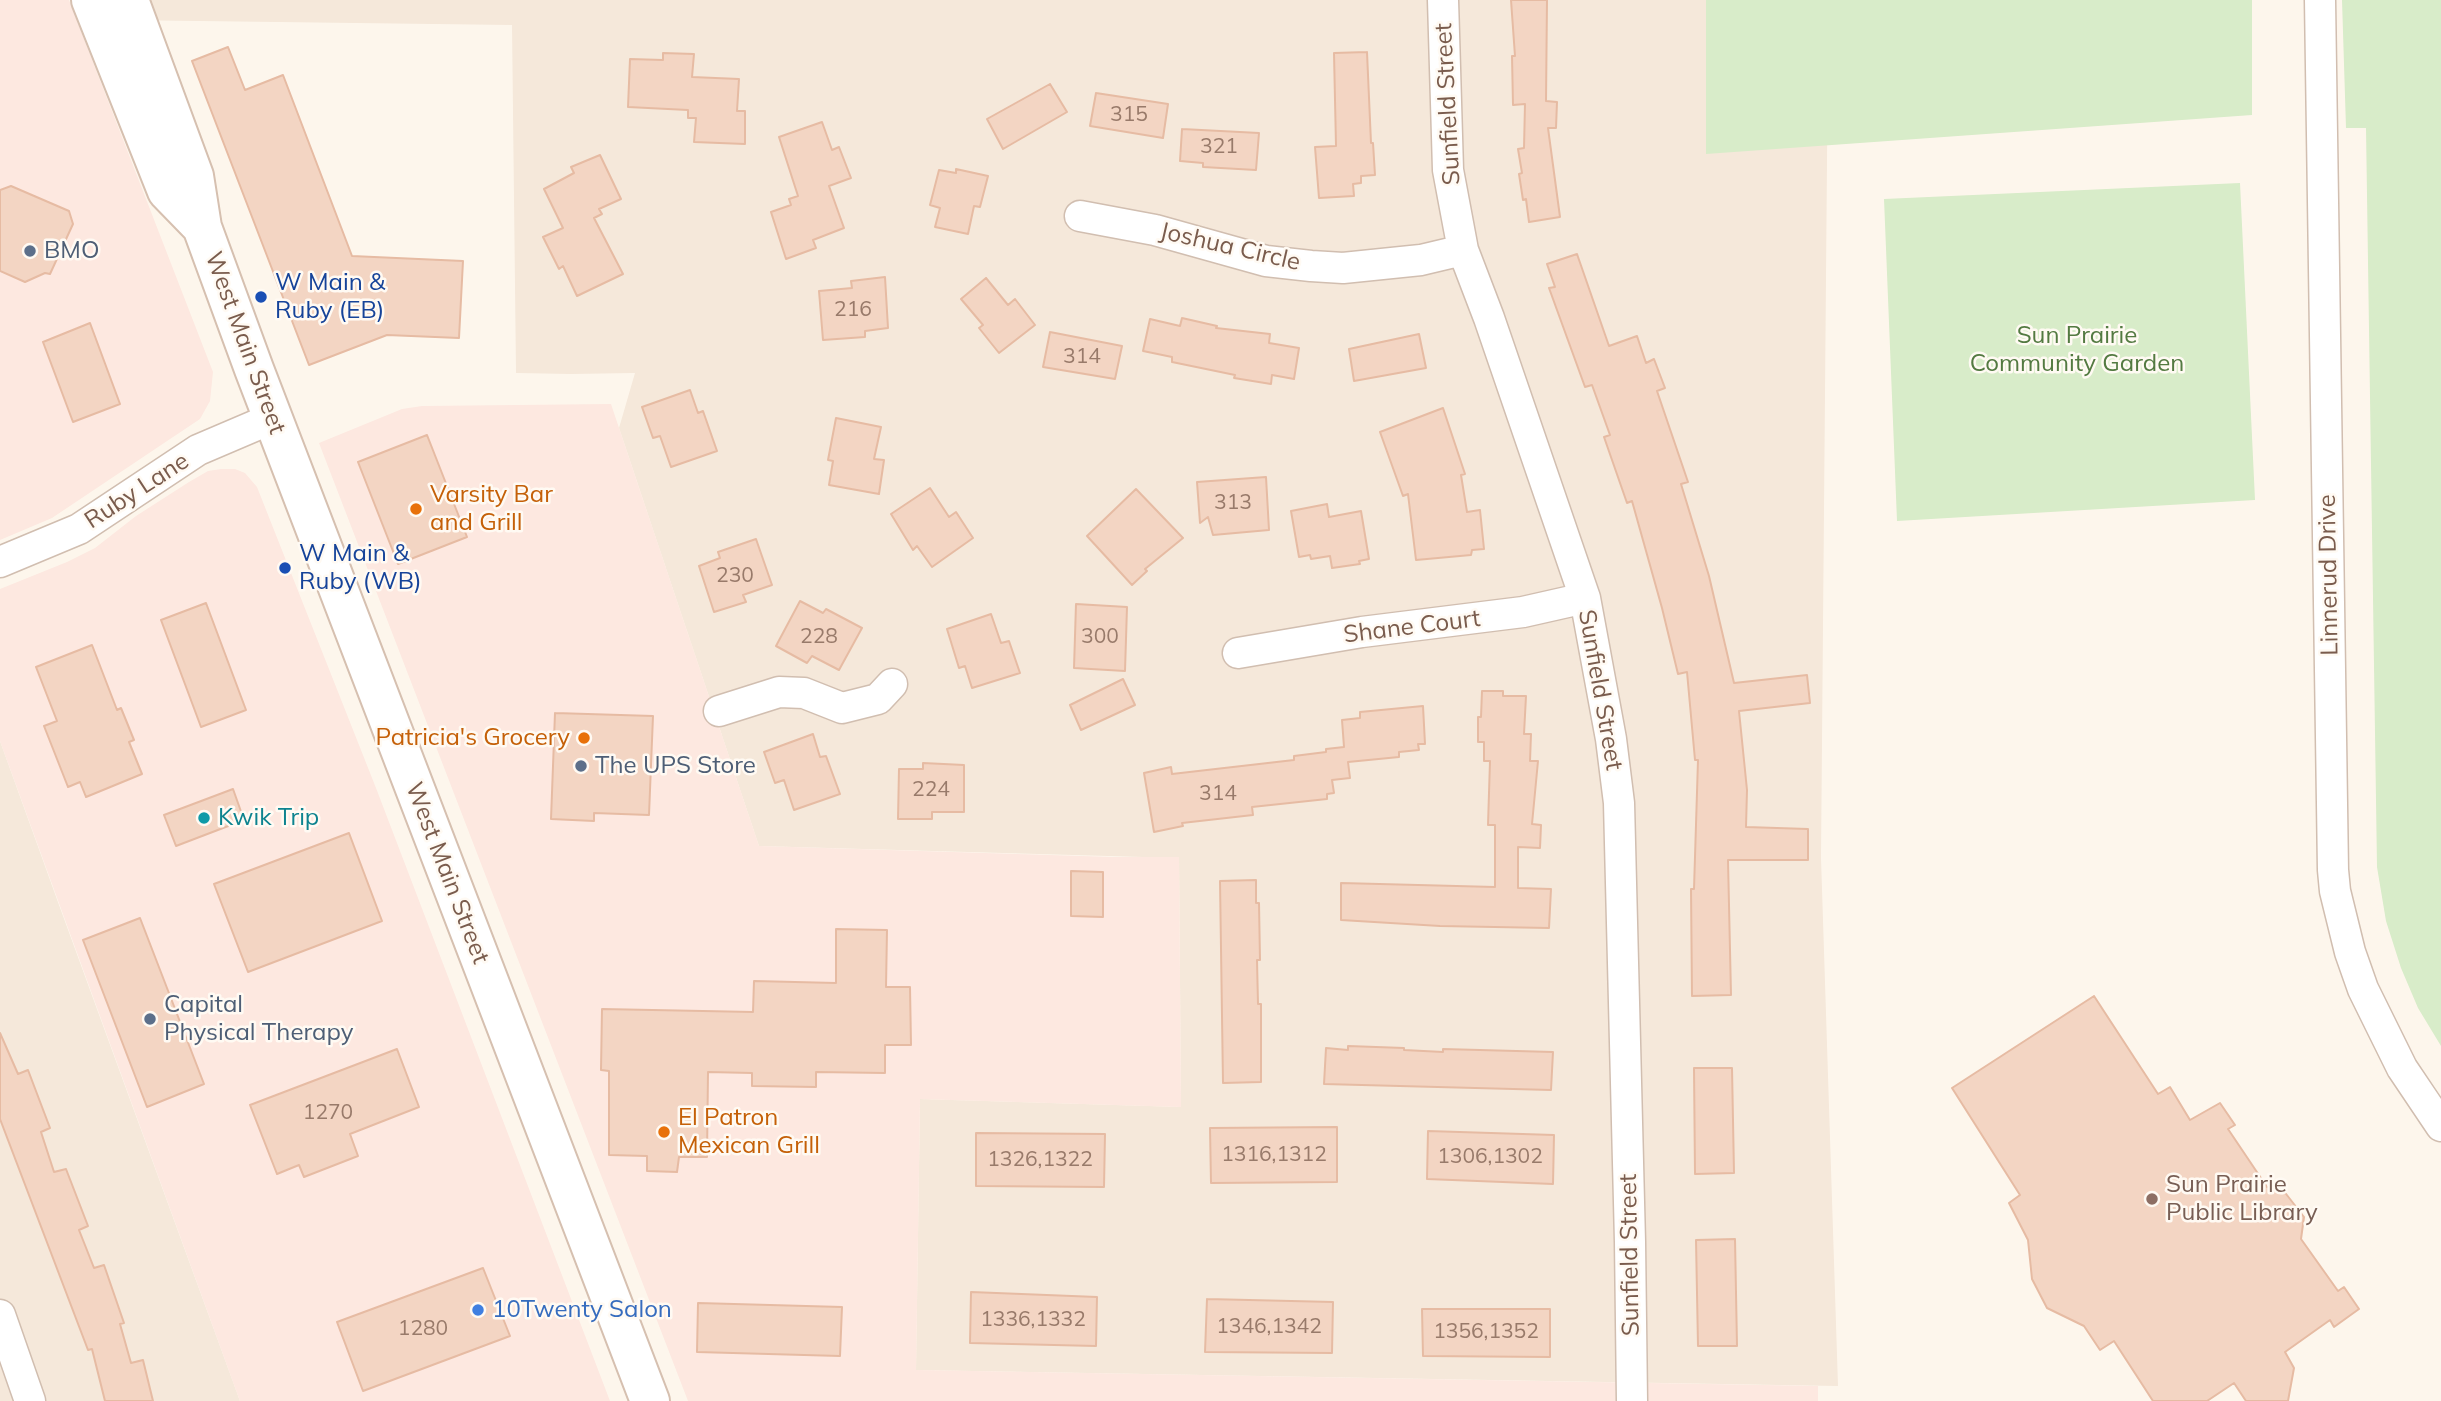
<!DOCTYPE html>
<html>
<head>
<meta charset="utf-8">
<style>
	body { margin:0 }
	canvas { display:block; background:#fdf6ec }
</style>
</head>
<body>
<canvas width="2441" height="1401"></canvas>
<script>
const context = document.querySelector('canvas').getContext('2d');
context.lineJoin = 'round';
function paint(path, color) {
  context.fillStyle = color;
  context.fill(path, 'evenodd');
}
function toPath(rows) {
  const path = new Path2D();
  for (const r of rows) {
    path.moveTo(r[0], r[1]);
    for (let i = 2; i < r.length; i += 2) path.lineTo(r[i], r[i + 1]);
  }
  return path;
}
function stroke(path, color, width, dash) {
  context.strokeStyle = color;
  context.lineWidth = width;
  context.lineCap = dash ? 'butt' : 'round';
  context.setLineDash(dash || []);
  context.stroke(path);
}
function write(font, color, halo, rows, align = 'center') {
  context.font = font + ' Mulish,sans-serif';
  context.lineWidth = 5;
  context.setLineDash([]);
  context.textBaseline = 'middle';
  context.strokeStyle = halo;
  context.fillStyle = color;
  for (const [text, x, y, turn = 0] of rows) {
    context.save();
    context.translate(x, y);
    context.rotate((+turn || 0) * Math.PI / 180);
    context.textAlign = isNaN(turn) ? turn : align;
    if (halo) context.strokeText(text, 0, 0);
    context.fillText(text, 0, 0);
    context.restore();
  }
}
paint(toPath([
	[112,0,1827,0,1828,45,1821,858,1838,1386,916,1370,920,1099,1181,1107,1179,858,759,846,619,428,635,373,571,374,516,373,512,25,120,20],
	[0,741,59,905,240,1401,0,1401]
]), '#f5e8da');
paint(toPath([
	[0,0,69,0,213,372,210,401,200,419,52,518,0,540],
	[611,404,759,846,1113,857,1179,857,1181,1107,920,1099,916,1370,1818,1386,1818,1401,688,1401,319,443,402,409,422,406],
	[221,469,235,469,245,473,257,487,376,788,610,1401,240,1401,0,741,0,589,67,562,95,548,136,516,189,482,208,471]
]), '#fde8e0');
paint(toPath([
	[1706,0,2252,0,2252,115,1706,154],
	[2342,0,2441,0,2441,1046,2418,1008,2401,968,2386,921,2377,867,2366,128,2346,128],
	[2240,183,2255,500,1897,521,1884,199]
]), '#d8ecc9');
const building = toPath([
	[1511,0,1547,0,1546,101,1557,102,1556,128,1548,128,1560,217,1529,222,1526,199,1523,200,1519,174,1522,173,1518,149,1524,148,1525,104,1513,105,1512,56,1515,56,1511,0],
	[228,47,245,90,283,75,352,256,463,261,459,338,387,335,309,365,192,61,228,47],
	[1367,52,1371,143,1373,143,1375,175,1361,176,1361,183,1353,184,1354,196,1319,198,1315,147,1336,146,1334,53,1367,52],
	[663,53,694,54,692,77,739,79,737,111,745,111,745,144,694,142,696,118,688,118,688,110,628,107,630,59,663,60,663,53],
	[1050,84,1067,112,1003,149,987,119,1050,84],
	[1096,93,1168,104,1163,138,1090,126,1096,93],
	[822,122,832,150,839,147,851,178,829,186,844,228,813,240,816,248,786,259,771,212,791,205,789,199,798,196,779,137,822,122],
	[1182,129,1259,133,1256,170,1203,167,1203,163,1180,161,1182,129],
	[600,155,621,199,599,209,602,214,594,218,623,274,577,296,563,266,559,269,543,237,563,228,544,189,574,173,571,167,600,155],
	[956,169,988,176,980,207,974,206,968,234,935,227,940,208,930,205,939,170,956,173,956,169],
	[11,186,69,211,73,224,50,274,45,273,25,282,0,271,0,190,11,186],
	[1577,254,1609,346,1637,336,1646,363,1654,359,1665,388,1657,391,1688,482,1681,484,1709,576,1734,683,1807,675,1810,703,1739,711,1747,790,1746,827,1808,829,1808,860,1728,860,1731,995,1692,996,1691,889,1694,889,1698,760,1695,760,1687,672,1678,674,1662,608,1632,501,1627,503,1604,437,1610,435,1592,385,1585,387,1549,288,1555,287,1547,264,1577,254],
	[885,277,888,328,865,331,865,337,823,340,819,291,852,288,851,281,885,277],
	[986,278,1008,305,1015,299,1035,325,999,353,979,328,983,325,961,299,986,278],
	[1182,318,1217,326,1216,328,1270,334,1269,343,1299,348,1294,379,1272,375,1271,384,1234,378,1235,375,1172,362,1172,357,1143,351,1150,319,1180,326,1182,318],
	[90,323,120,404,73,422,43,342,90,323],
	[1050,332,1122,346,1115,379,1043,367,1050,332],
	[1419,334,1426,368,1354,381,1349,349,1419,334],
	[690,390,698,413,703,411,717,451,671,467,660,436,653,438,642,407,690,390],
	[1443,408,1465,474,1461,475,1467,512,1480,510,1484,549,1472,550,1471,555,1416,560,1408,494,1403,496,1380,432,1443,408],
	[836,418,881,427,874,459,884,460,879,494,829,485,833,461,828,460,836,418],
	[427,435,467,537,398,564,358,462,427,435],
	[1266,477,1269,530,1213,535,1208,517,1200,523,1197,482,1266,477],
	[930,488,949,517,956,512,973,538,932,567,917,546,913,550,891,514,930,488],
	[1136,489,1183,538,1145,569,1147,571,1132,585,1087,536,1136,489],
	[1327,504,1329,517,1361,511,1369,559,1359,561,1360,564,1332,568,1330,556,1311,559,1310,555,1299,557,1291,511,1327,504],
	[756,539,772,585,743,595,746,602,714,612,699,566,720,558,718,552,756,539],
	[800,601,823,613,826,609,862,628,839,670,812,656,807,663,776,646,800,601],
	[206,603,246,710,201,727,161,620,206,603],
	[1076,604,1127,607,1125,671,1074,668,1076,604],
	[991,614,1001,643,1009,641,1020,673,972,688,965,666,959,668,947,629,991,614],
	[92,645,117,710,121,708,134,740,129,742,142,774,86,797,80,782,68,787,44,726,57,721,36,667,92,645],
	[1123,679,1135,705,1081,730,1070,705,1123,679],
	[1482,691,1503,691,1503,696,1526,696,1524,734,1531,734,1530,761,1538,761,1532,824,1541,825,1540,848,1518,847,1518,888,1551,889,1549,928,1440,926,1341,920,1341,883,1495,887,1495,825,1488,825,1490,761,1484,761,1484,742,1478,742,1478,717,1481,717,1482,691],
	[1423,706,1425,744,1418,744,1419,750,1399,752,1399,757,1348,762,1350,778,1332,780,1334,793,1327,794,1327,799,1252,807,1253,815,1182,823,1183,826,1154,832,1144,773,1171,767,1172,774,1294,760,1294,756,1326,752,1326,749,1344,747,1342,720,1360,718,1360,712,1423,706],
	[555,713,653,716,649,815,594,813,594,821,551,819,555,713],
	[813,734,820,757,826,756,840,794,794,810,784,780,775,783,764,752,813,734],
	[923,763,964,765,964,812,932,812,932,819,898,819,899,769,923,769,923,763],
	[233,789,244,820,176,846,164,815,233,789],
	[349,833,382,921,248,972,214,884,349,833],
	[1071,871,1103,872,1103,917,1071,916,1071,871],
	[1256,880,1256,903,1259,903,1260,960,1257,960,1258,1004,1261,1004,1261,1082,1223,1083,1220,881,1256,880],
	[140,918,204,1084,147,1107,83,940,140,918],
	[836,929,887,930,886,987,910,987,911,1045,885,1045,885,1073,816,1072,816,1087,752,1086,752,1073,708,1072,707,1157,679,1157,677,1172,647,1171,647,1156,609,1155,609,1071,601,1070,602,1009,753,1012,754,981,836,983,836,929],
	[2094,996,2158,1094,2170,1087,2190,1120,2220,1103,2235,1125,2228,1129,2267,1187,2283,1190,2304,1217,2301,1239,2338,1291,2344,1287,2359,1309,2334,1327,2330,1320,2285,1352,2294,1368,2288,1401,2246,1401,2234,1383,2207,1401,2153,1401,2114,1341,2100,1350,2084,1326,2047,1308,2032,1279,2028,1240,2009,1203,2020,1195,1952,1088,2094,996],
	[0,1033,18,1074,28,1070,50,1128,41,1132,54,1172,66,1169,88,1226,79,1230,94,1268,104,1265,124,1323,120,1324,131,1363,143,1360,153,1401,105,1401,92,1349,88,1350,0,1119,0,1033],
	[1348,1046,1404,1048,1404,1050,1443,1052,1443,1049,1553,1052,1551,1090,1324,1084,1326,1048,1348,1050,1348,1046],
	[397,1049,419,1107,350,1134,358,1156,304,1177,299,1165,277,1174,250,1105,397,1049],
	[1694,1068,1732,1068,1734,1173,1695,1174,1694,1068],
	[1337,1127,1337,1182,1211,1183,1210,1128,1337,1127],
	[1428,1131,1554,1135,1553,1184,1427,1179,1428,1131],
	[976,1133,1105,1134,1104,1187,976,1186,976,1133],
	[1735,1239,1737,1346,1698,1346,1696,1240,1735,1239],
	[483,1268,510,1336,363,1391,337,1322,483,1268],
	[971,1292,1097,1297,1096,1346,970,1343,971,1292],
	[1207,1299,1333,1302,1332,1353,1205,1352,1207,1299],
	[698,1303,842,1307,840,1356,697,1352,698,1303],
	[1422,1309,1550,1309,1550,1357,1423,1356,1422,1309]
]);
paint(building, '#f3d5c3');
stroke(building, '#e6bba3', 2);
const street = toPath([
	[1443,0,1448,170,1463,250,1489,318,1585,598,1611,739,1619,803,1630,1242,1632,1401],
	[2320,0,2333,870,2335,891,2350,952,2363,989,2402,1068,2441,1126],
	[1080,216,1155,230,1266,261,1311,266,1343,268,1421,260,1463,250],
	[0,562,79,529,198,450,273,418],
	[1238,653,1362,632,1523,612,1585,598],
	[719,711,779,692,804,693,842,708,878,699,892,684],
	[0,1315,30,1401]
]);
const secondary = toPath([
	[91,0,167,191,202,227],
	[129,0,194,176,202,227,254,369,650,1401]
]);
stroke(street, '#d1beb0', 33);
stroke(secondary, '#d6c0b0', 42);
stroke(street, '#fff', 30);
stroke(secondary, '#fff', 38);
for (const [x, y, r, color] of [
	[30,251,7,"#5c6f8a"],
	[261,297,7,"#1a4fb4"],
	[416,509,7,"#e8710a"],
	[285,568,7,"#1a4fb4"],
	[584,738,7,"#e8710a"],
	[581,766,7,"#5c6f8a"],
	[204,818,7,"#0f9aa8"],
	[150,1019,7,"#5c6f8a"],
	[664,1132,7,"#e8710a"],
	[2152,1199,7,"#8d6e63"],
	[478,1310,7,"#3f7fe0"]
]) {
  const dot = new Path2D();
  dot.arc(x, y, r, 0, 2 * Math.PI);
  context.fillStyle = color;
  context.fill(dot);
  stroke(dot, '#fffaf3', 2.5);
}
write('21px', '#987a6a', null, [
	["315",1129,115],
	["321",1219,147],
	["216",853,310],
	["314",1082,357],
	["313",1233,503],
	["230",735,576],
	["228",819,637],
	["300",1100,637],
	["224",931,790],
	["314",1218,794],
	["1270",328,1113],
	["1316,1312",1274,1155],
	["1306,1302",1490,1157],
	["1326,1322",1040,1160],
	["1336,1332",1033,1320],
	["1346,1342",1269,1327],
	["1280",423,1329],
	["1356,1352",1486,1332]
]);
write('24px', '#7a5c4d', '#fffaf3', [
	["Sunfield Street",1448,104,-93],
	["Joshua Circle",1230,247,13],
	["West Main Street",245,343,70],
	["Ruby Lane",137,491,-33],
	["Linnerud Drive",2329,575,-91],
	["Shane Court",1412,627,-7],
	["Sunfield Street",1600,690,80],
	["West Main Street",447,873,69],
	["Sunfield Street",1630,1255,-91]
]);
write('24px', '#4e5e75', '#fffaf3', [
	["BMO",44,251],
	["The UPS Store",595,766],
	["Capital",164,1005],
	["Physical Therapy",164,1033]
], 'left');
write('24px', '#164399', '#fffaf3', [
	["W Main &",275,283],
	["Ruby (EB)",275,311],
	["W Main &",299,554],
	["Ruby (WB)",299,582]
], 'left');
write('24px', '#537a41', '#fffaf3', [
	["Sun Prairie",2077,336],
	["Community Garden",2077,364]
]);
write('24px', '#c56008', '#fffaf3', [
	["Varsity Bar",430,495],
	["and Grill",430,523],
	["Patricia's Grocery",570,738,"right"],
	["El Patron",678,1118],
	["Mexican Grill",678,1146]
], 'left');
write('24px', '#0d838f', '#fffaf3', [
	["Kwik Trip",218,818]
], 'left');
write('24px', '#785e54', '#fffaf3', [
	["Sun Prairie",2166,1185],
	["Public Library",2166,1213]
], 'left');
write('24px', '#366cbe', '#fffaf3', [
	["10Twenty Salon",492,1310]
], 'left');
</script>
</body>
</html>
